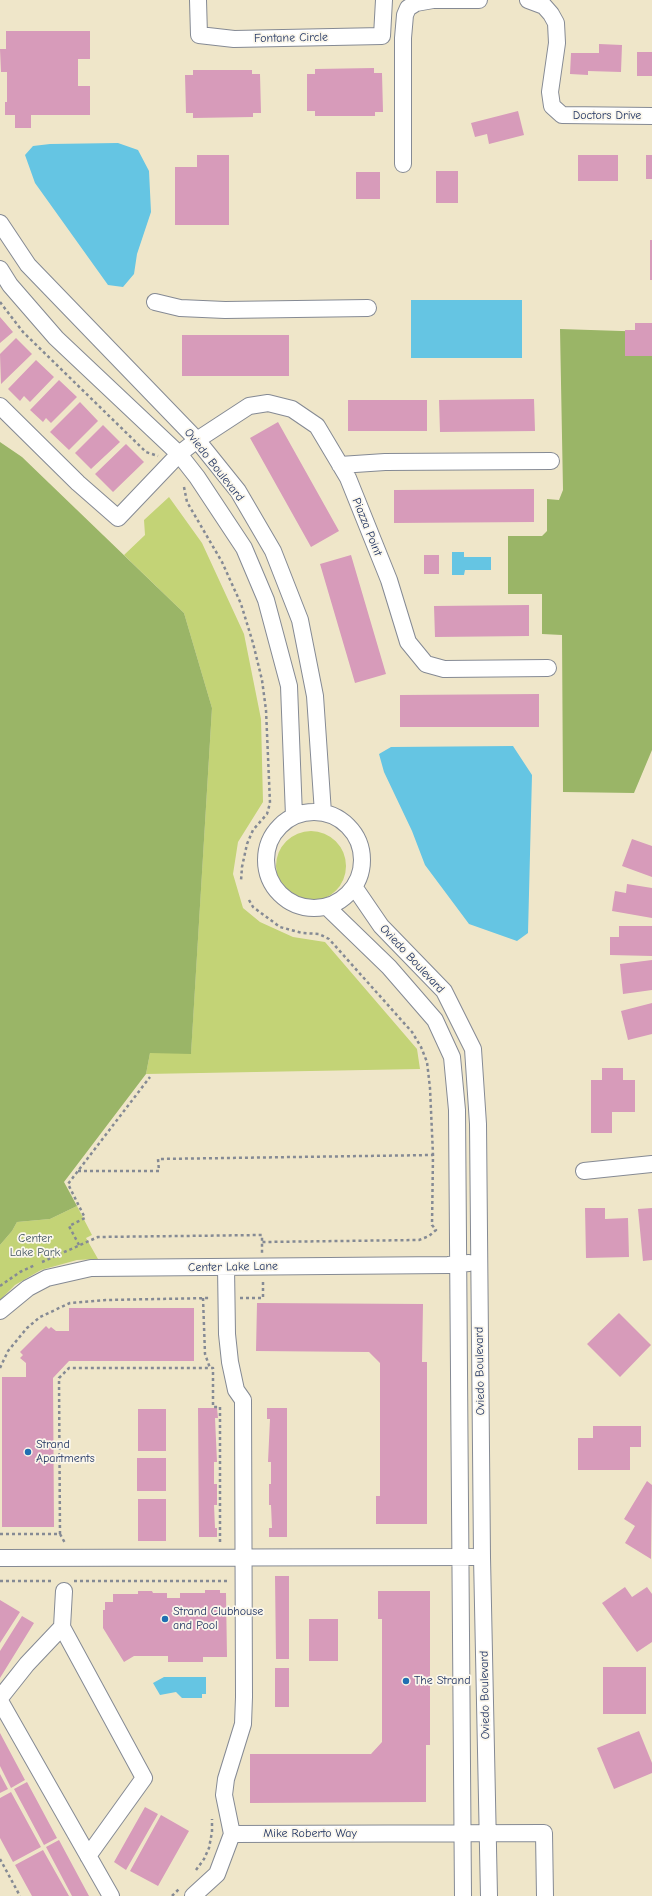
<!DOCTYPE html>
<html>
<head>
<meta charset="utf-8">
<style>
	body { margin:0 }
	canvas { display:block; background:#efe6c9 }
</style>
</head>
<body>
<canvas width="652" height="1896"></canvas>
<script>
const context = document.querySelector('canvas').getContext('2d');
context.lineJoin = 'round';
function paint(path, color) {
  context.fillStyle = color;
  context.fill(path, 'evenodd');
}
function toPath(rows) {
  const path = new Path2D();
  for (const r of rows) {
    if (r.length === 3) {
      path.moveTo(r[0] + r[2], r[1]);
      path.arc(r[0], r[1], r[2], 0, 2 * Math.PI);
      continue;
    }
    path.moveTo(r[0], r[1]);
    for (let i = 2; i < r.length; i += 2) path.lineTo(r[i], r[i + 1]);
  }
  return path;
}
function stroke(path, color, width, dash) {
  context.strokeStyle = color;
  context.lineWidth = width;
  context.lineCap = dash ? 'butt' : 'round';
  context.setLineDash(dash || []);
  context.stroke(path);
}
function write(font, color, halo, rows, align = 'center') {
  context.font = font + ' "Comic Neue",sans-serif';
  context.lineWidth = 3.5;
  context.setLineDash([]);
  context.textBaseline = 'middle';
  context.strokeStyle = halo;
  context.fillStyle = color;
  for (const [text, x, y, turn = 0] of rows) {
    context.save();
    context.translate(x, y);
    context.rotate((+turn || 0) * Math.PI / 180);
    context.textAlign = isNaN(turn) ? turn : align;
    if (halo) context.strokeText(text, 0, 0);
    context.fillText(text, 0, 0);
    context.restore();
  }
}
paint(toPath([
	[169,497,202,543,244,634,261,719,263,802,238,842,233,874,243,908,260,922,293,937,325,942,417,1049,420,1069,146,1074,150,1053,191,1053,212,708,184,613,124,555,145,535,144,520],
	[311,866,35],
	[77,1206,92,1235,86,1238,98,1259,77,1260,41,1270,15,1285,0,1300,0,1245,12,1231,17,1222,50,1219]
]), '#c3d376');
paint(toPath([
	[560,329,652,332,652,750,634,793,563,792,562,635,542,634,542,594,508,594,508,536,542,536,547,531,547,499,559,500,563,490],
	[0,442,22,457,184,613,212,708,191,1054,150,1053,146,1074,64,1182,77,1206,50,1219,17,1222,12,1231,0,1245]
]), '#9ab567');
paint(toPath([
	[118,143,138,150,149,171,151,212,137,254,134,274,123,287,108,285,35,183,25,155,33,146,50,144],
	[411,300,522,300,522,358,411,358],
	[452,552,464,552,464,557,491,557,491,570,465,570,464,575,452,575],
	[513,746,532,775,528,933,517,941,469,924,425,865,412,831,384,772,379,754,391,747],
	[164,1677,206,1677,206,1694,202,1694,202,1698,182,1698,176,1692,160,1695,153,1683]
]), '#65c5e3');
paint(toPath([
	[6,31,90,31,90,59,78,59,78,86,90,86,90,115,31,115,31,128,15,128,15,115,5,115,5,102,7,102,7,72,1,72,0,49,6,49],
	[599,44,622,45,621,72,588,71,588,75,570,74,571,53,599,53],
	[637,52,652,52,652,76,637,76],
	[374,68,374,73,382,73,383,112,375,112,375,116,315,116,315,111,307,111,307,74,315,74,315,69],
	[193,70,252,70,252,74,260,74,261,113,253,113,253,117,193,118,193,113,186,113,185,75,193,75],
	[518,111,524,135,489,144,487,134,475,137,471,123],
	[197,155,229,155,229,225,175,225,175,167,197,167],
	[578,155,618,155,618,181,578,181],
	[646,155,652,155,652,179,646,179],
	[436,171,458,171,458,203,436,203],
	[356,172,380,172,380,199,356,199],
	[650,240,652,240,652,280,650,280],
	[0,317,13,332,0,343],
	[635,323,652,323,652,356,625,356,625,330,635,330],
	[182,335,289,335,289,376,182,376],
	[16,338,32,354,1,384,0,354],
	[36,360,54,377,30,402,24,396,20,401,8,389],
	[59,380,77,397,51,423,46,418,43,422,30,410],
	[534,399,535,431,440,432,439,400],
	[348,400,427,400,427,431,348,431],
	[80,402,98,421,69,450,50,432],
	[278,422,339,531,311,547,250,438],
	[103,425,120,442,91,469,75,453],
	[126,444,144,462,113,492,95,474],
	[534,489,534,522,394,523,394,490],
	[351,555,386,674,355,683,320,564],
	[424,555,439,555,439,574,424,574],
	[529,605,529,636,435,637,434,606],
	[539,694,539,727,400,727,400,695],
	[632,839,652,846,652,877,622,866],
	[627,884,652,888,652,918,612,911,615,891,626,893],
	[619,926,652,926,652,956,610,955,610,937,619,937],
	[652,960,652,990,623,994,620,964],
	[652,1003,652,1034,628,1040,621,1011],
	[602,1068,623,1068,623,1080,635,1080,635,1112,612,1112,612,1133,591,1133,591,1080,602,1080],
	[585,1208,605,1208,605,1219,628,1218,629,1257,586,1258],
	[652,1208,652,1260,643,1261,638,1209],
	[257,1303,423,1304,422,1362,427,1362,427,1524,376,1524,376,1496,380,1496,380,1363,369,1352,256,1351],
	[69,1308,194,1308,194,1361,69,1361,53,1378,54,1527,2,1527,2,1377,26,1377,26,1363,20,1358,23,1355,20,1352,46,1326,49,1329,51,1327,56,1331,69,1331],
	[619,1313,651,1345,620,1377,587,1344],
	[198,1408,217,1408,218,1418,215,1418,217,1462,214,1462,214,1484,217,1484,217,1505,214,1505,215,1528,217,1528,217,1537,199,1537],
	[267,1408,287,1408,287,1537,269,1537,269,1528,272,1528,271,1505,269,1505,269,1484,271,1484,271,1462,268,1462,270,1419,267,1419],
	[138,1409,166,1409,166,1451,138,1451],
	[593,1426,641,1426,641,1447,630,1447,630,1470,578,1470,578,1438,593,1438],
	[137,1458,166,1458,166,1491,137,1491],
	[647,1481,652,1485,651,1559,625,1543,635,1526,624,1519],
	[138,1499,166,1499,166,1541,138,1541],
	[275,1576,289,1576,289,1659,276,1659],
	[625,1587,632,1597,647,1587,652,1594,652,1642,637,1652,602,1603],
	[205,1590,220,1590,220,1593,226,1593,227,1657,203,1657,203,1662,168,1662,168,1656,134,1656,124,1662,103,1628,103,1610,105,1610,105,1602,113,1602,113,1594,138,1594,138,1591,152,1591,153,1593,167,1593,167,1598,180,1598,180,1593,205,1593],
	[378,1591,430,1591,430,1745,426,1745,426,1802,250,1803,250,1754,371,1754,382,1742,382,1619,378,1619],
	[0,1600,20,1612,0,1643],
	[22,1616,34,1623,0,1678,0,1651],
	[309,1619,338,1619,338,1661,309,1661],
	[603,1667,646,1667,646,1714,603,1714],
	[275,1668,289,1668,289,1707,275,1707],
	[639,1731,652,1763,652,1773,614,1789,597,1748],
	[0,1733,25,1780,11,1788,0,1766],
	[0,1774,8,1789,0,1793],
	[27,1782,57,1838,44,1845,14,1789],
	[11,1792,41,1847,13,1862,0,1838,0,1798],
	[145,1807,158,1814,126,1870,114,1862],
	[161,1815,189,1831,158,1886,130,1871],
	[59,1840,89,1896,72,1896,46,1847],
	[43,1850,69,1896,32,1896,15,1865]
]), '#d79bba');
const minor = toPath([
	[198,0,199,35,234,39,382,36,384,0],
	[528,0,544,6,551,14,556,23,557,43,550,92,552,106,562,115,652,116],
	[403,164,403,38,405,15,408,8,416,3,433,0,479,0],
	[0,223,28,265,197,440,238,491,273,551,300,620,315,696,323,813],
	[0,269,10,285,56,338,179,454,197,477,244,548,266,600,289,686,294,816],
	[155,302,180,308,225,310,368,308],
	[0,406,78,483,118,518,179,454,197,440,249,406,268,403,292,409,317,426,348,478,389,580,408,642,426,664,444,669,548,668],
	[340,465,385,462,551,461],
	[314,860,48],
	[355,888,381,926,444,991,473,1049,478,1124,482,1557,489,1896],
	[327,907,389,967,435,1020,452,1057,457,1110,463,1896],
	[584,1171,652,1164],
	[226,1267,227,1334,230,1362,236,1390,243,1400,244,1697,243,1724,226,1779,224,1795,232,1834],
	[0,1311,28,1288,47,1278,91,1268,448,1265,469,1263],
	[0,1558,473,1557],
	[62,1627,144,1778,88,1856],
	[0,1698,27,1664,62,1627,64,1591],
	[0,1701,111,1896],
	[193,1896,217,1874,232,1834,544,1833,545,1896]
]);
stroke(minor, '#858a94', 18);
stroke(toPath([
	[0,302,23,332,146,452,158,456],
	[184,487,187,502,222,562,241,604,253,643,262,680,266,710,270,803,267,814,253,830,247,844,242,867,241,881],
	[249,900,253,907,280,927,302,933,319,934,329,939,412,1032,421,1047,427,1062,430,1088,433,1155],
	[78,1171,159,1171,158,1159,433,1155,432,1225,436,1230,429,1236,419,1240,262,1242],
	[79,1245,69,1226,85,1218,68,1184,150,1077],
	[42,1262,98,1237,262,1235,262,1253],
	[0,1286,20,1272,35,1265],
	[203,1298,205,1354,210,1368,213,1368,213,1407,220,1407,220,1543],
	[240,1298,263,1298,263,1282],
	[0,1368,8,1351,27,1328,40,1317,70,1303,106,1300,211,1298],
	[0,1534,60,1534,65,1543],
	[60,1534,59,1378,69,1368,210,1368],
	[0,1581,53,1581],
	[74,1581,229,1581],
	[0,1859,20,1896],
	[196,1870,204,1859,209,1848,212,1832,212,1819],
	[172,1896,179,1889]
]), '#858a94', 2.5, [3, 3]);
stroke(minor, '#fff', 16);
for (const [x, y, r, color] of [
	[28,1452,4,"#1f6fb2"],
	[165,1619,4,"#1f6fb2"],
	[406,1681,4,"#1f6fb2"]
]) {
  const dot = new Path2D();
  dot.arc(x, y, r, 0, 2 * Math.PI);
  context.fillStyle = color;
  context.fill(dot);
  stroke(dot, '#fbf7ec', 1.5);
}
write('12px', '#1b2f5e', '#fbf7ec', [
	["Fontane Circle",291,38,-1],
	["Doctors Drive",607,116],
	["Oviedo Boulevard",214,465,52],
	["Piazza Point",367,527,68],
	["Oviedo Boulevard",412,959,47],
	["Center Lake Lane",233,1267,-1],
	["Oviedo Boulevard",480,1371,-91],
	["Oviedo Boulevard",485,1695,-91],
	["Mike Roberto Way",310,1834]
]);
write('12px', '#455864', '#fbf7ec', [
	["Center",35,1239],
	["Lake Park",35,1253]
]);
write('12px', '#1b2f5e', '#fbf7ec', [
	["Strand",36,1445],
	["Apartments",36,1459],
	["Strand Clubhouse",173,1612],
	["and Pool",173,1626],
	["The Strand",414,1681]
], 'left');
</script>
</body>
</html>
